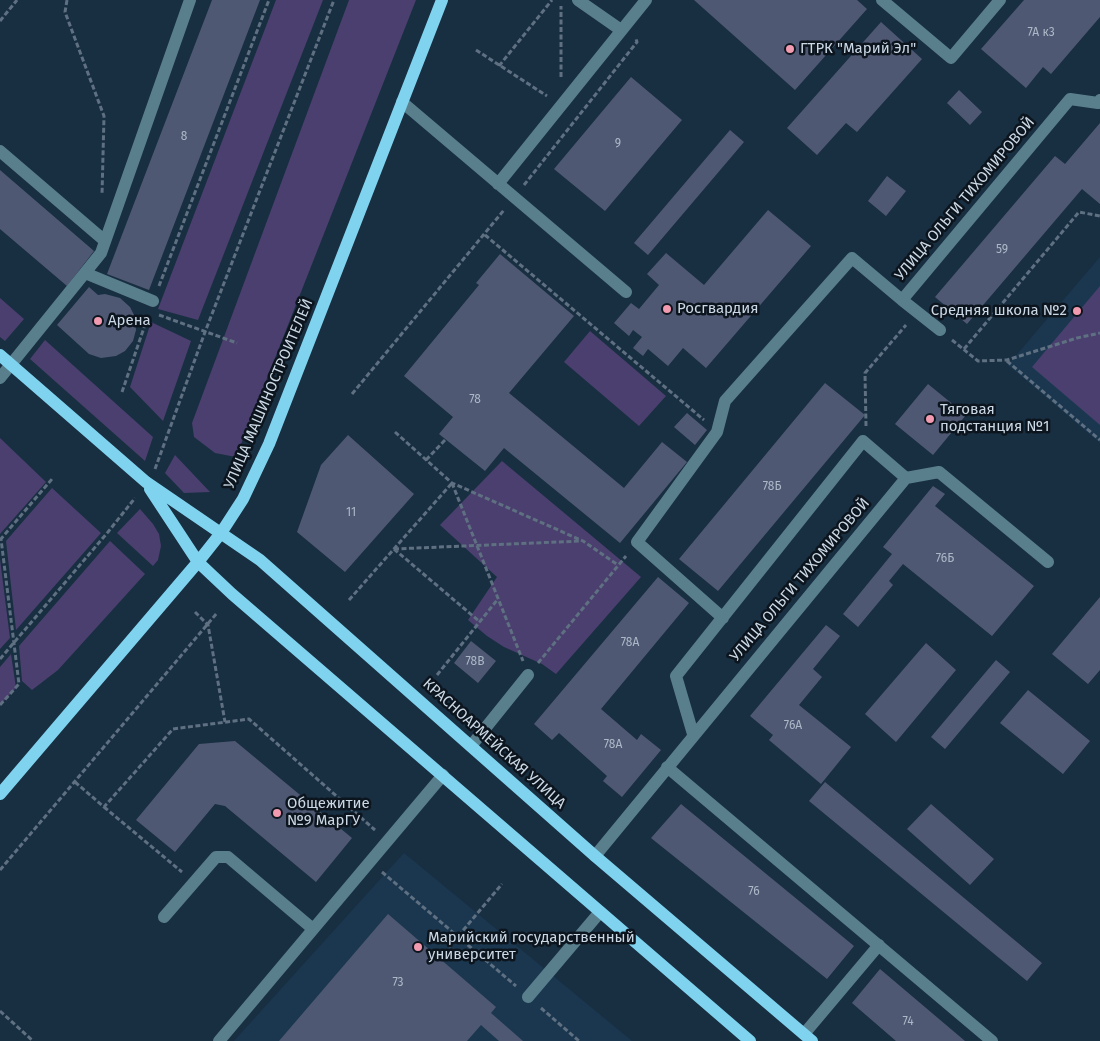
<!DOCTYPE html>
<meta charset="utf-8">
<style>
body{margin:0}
canvas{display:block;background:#182e41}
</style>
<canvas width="1100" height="1041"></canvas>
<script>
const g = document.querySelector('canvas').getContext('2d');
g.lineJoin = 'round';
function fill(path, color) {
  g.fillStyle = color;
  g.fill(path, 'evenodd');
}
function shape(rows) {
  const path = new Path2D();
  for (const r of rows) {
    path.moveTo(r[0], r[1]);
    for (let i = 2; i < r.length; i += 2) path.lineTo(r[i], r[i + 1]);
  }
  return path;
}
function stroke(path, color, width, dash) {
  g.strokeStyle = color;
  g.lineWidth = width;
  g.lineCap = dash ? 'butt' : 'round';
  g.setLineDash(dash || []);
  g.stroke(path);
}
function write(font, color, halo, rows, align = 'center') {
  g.font = font + ' "Fira Sans",sans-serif';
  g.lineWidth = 5;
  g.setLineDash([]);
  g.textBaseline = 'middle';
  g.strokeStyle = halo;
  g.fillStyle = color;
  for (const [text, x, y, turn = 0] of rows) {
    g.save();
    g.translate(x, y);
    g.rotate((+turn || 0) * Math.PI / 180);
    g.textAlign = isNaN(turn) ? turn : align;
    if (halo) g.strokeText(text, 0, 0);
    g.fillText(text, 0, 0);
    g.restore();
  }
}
fill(shape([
 [1100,257,1100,443,1008,365],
 [404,853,632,1041,234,1041]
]), '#1b374f');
fill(shape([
 [276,0,323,0,198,320,158,309],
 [349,0,416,0,236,457,215,453,194,437,192,423],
 [1100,286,1100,425,1032,367],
 [0,298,24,319,5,341,0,337],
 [151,322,191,341,163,421,130,387],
 [590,331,666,396,639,426,564,362],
 [45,340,153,437,145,461,30,359],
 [0,438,46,482,0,534],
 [175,455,210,492,184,493,165,473],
 [502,461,641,577,556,674,542,664,504,647,487,636,468,620,497,577,440,525],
 [52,488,101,533,16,630,6,541],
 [140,509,153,524,159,534,161,546,158,560,153,566,117,533],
 [110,541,145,574,58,670,32,690,22,681,19,646],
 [0,559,10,638,0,649],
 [11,654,16,688,0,705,0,667]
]), '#4a3f6e');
fill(shape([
 [212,0,260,0,149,290,107,274],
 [694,0,857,0,867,9,795,90],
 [1024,0,1100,0,1100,17,1051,74,1043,67,1026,88,981,49],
 [881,22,922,59,857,132,846,123,817,155,787,128],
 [631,77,682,120,605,211,554,169],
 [959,90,982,112,970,125,947,103],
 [1100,123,1100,204,1082,189,967,324,935,297,1055,156,1065,164],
 [730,130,744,142,648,255,634,243],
 [0,170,94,251,67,286,0,229],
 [887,176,906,191,886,216,868,201],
 [768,210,811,246,706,368,683,348,668,366,648,349,643,356,633,348,642,337,633,330,629,336,614,323,631,303,639,309,659,285,647,274,666,253,704,285],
 [500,254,574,316,509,393,624,488,662,442,687,462,620,543,504,448,485,471,439,434,453,417,404,376,479,285,476,283],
 [89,287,98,295,105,294,120,298,130,307,135,317,136,330,133,341,125,351,116,356,101,358,89,354,57,325],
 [825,383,865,415,718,591,679,559],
 [928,384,966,415,933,455,895,424],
 [687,413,707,430,695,445,674,427],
 [348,435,414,494,345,572,297,532,321,465],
 [933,486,945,494,935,506,1034,586,992,636,903,564,889,581,893,585,858,627,843,614,892,554,883,547],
 [658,577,689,603,601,709,637,740,641,734,661,750,622,797,603,781,607,776,559,733,552,740,534,724],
 [1100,597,1100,670,1088,684,1052,654],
 [826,625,840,636,813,669,822,677,799,705,851,747,821,784,769,740,773,735,750,716],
 [471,641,496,661,478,683,454,663],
 [926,643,956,670,896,742,865,714],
 [996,660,1010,672,945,749,931,737],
 [1028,690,1090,741,1063,774,1000,723],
 [235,741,352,838,316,882,225,806,215,804,175,852,136,820,199,744],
 [825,782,1042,963,1027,981,809,801],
 [681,804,854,946,827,979,651,838],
 [931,804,994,859,970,885,907,829],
 [388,914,496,1007,491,1013,523,1041,499,1041,481,1025,467,1041,279,1041],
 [880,969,965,1041,896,1041,852,1003]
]), '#4f5872');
stroke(shape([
 [67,0,65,12,104,116,102,195],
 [0,21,17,0],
 [476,50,547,96],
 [499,66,552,0],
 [561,77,561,6],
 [524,185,637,42,636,39],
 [485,235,704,420],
 [159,286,269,0],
 [159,315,237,343],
 [952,340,978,361,1007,360,1077,338,1100,333],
 [964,349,1079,212,1100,216],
 [1007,361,1100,440],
 [122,392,148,316],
 [352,394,504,210],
 [866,426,865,373,906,325],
 [395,432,452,483,583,541,618,565],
 [426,460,446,439],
 [155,469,205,332,334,0],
 [452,483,523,661],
 [0,540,52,479],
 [394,549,581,541],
 [394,549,480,622],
 [349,600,452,483],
 [195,612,208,625,225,722],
 [0,659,108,532,135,498],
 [538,663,626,556],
 [437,675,498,599],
 [0,705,19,684,1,539],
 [75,782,104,807,173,729,249,719,375,830],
 [104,807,182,872],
 [0,870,217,613],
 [382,872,516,986],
 [439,959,502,884],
 [541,1008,579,1041],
 [0,1011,33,1041]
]), '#5e7081', 3, [5, 2.5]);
stroke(shape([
 [578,0,621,30],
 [882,0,951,58,1000,0],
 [402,102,626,292],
 [0,151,105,241],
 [498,184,646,0],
 [85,273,153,301],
 [902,300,940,330],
 [0,378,101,253,190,0],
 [906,478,939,472,1048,562],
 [723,618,637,542,717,432,725,401,852,258,902,300,1070,99,1098,103,1100,100],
 [471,746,528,675],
 [667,767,992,1041],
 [595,856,906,478,863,441,676,676,693,734],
 [164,917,216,857,228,857,313,929],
 [528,997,600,912],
 [804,1034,879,945],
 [219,1041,443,775]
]), '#597f8d', 12);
stroke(shape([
 [0,355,146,482,260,560,595,856,812,1041],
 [150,489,198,562,232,594,750,1041],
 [0,794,198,562,221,533,243,499,269,444,442,0]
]), '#7fd3ef', 12);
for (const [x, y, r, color] of [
 [790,49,5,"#f29ab0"],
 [667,309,5,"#f29ab0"],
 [1077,311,5,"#f29ab0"],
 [98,321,5,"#f29ab0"],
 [930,419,5,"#f29ab0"],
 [277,813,5,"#f29ab0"],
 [418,947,5,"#f29ab0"]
]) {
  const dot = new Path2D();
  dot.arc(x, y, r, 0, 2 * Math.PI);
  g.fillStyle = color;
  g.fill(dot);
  stroke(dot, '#0c151e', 2);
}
write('12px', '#acb8c8', null, [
 ["7А к3",1041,33],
 ["8",184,137],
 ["9",618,144],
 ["59",1002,250],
 ["78",475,400],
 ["78Б",772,487],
 ["11",351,513],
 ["76Б",945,559],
 ["78А",630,643],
 ["78В",475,662],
 ["76А",793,726],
 ["78А",613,745],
 ["76",754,892],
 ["73",398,983],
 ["74",908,1022]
]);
write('15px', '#cbd8e5', '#0c151e', [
 ["ГТРК \"Марий Эл\"",800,49],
 ["Росгвардия",677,309],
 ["Средняя школа №2",1067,311,"right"],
 ["Арена",108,321],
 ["Тяговая",940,410],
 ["подстанция №1",940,427],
 ["Общежитие",287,804],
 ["№9 МарГУ",287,821],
 ["Марийский государственный",428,938],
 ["университет",428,955]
], 'left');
write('15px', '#cbd8e5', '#0c151e', [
 ["УЛИЦА ОЛЬГИ ТИХОМИРОВОЙ",965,199,-50],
 ["УЛИЦА МАШИНОСТРОИТЕЛЕЙ",269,394,-67],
 ["УЛИЦА ОЛЬГИ ТИХОМИРОВОЙ",800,580,-50],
 ["КРАСНОАРМЕЙСКАЯ УЛИЦА",494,744,42]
]);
</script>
